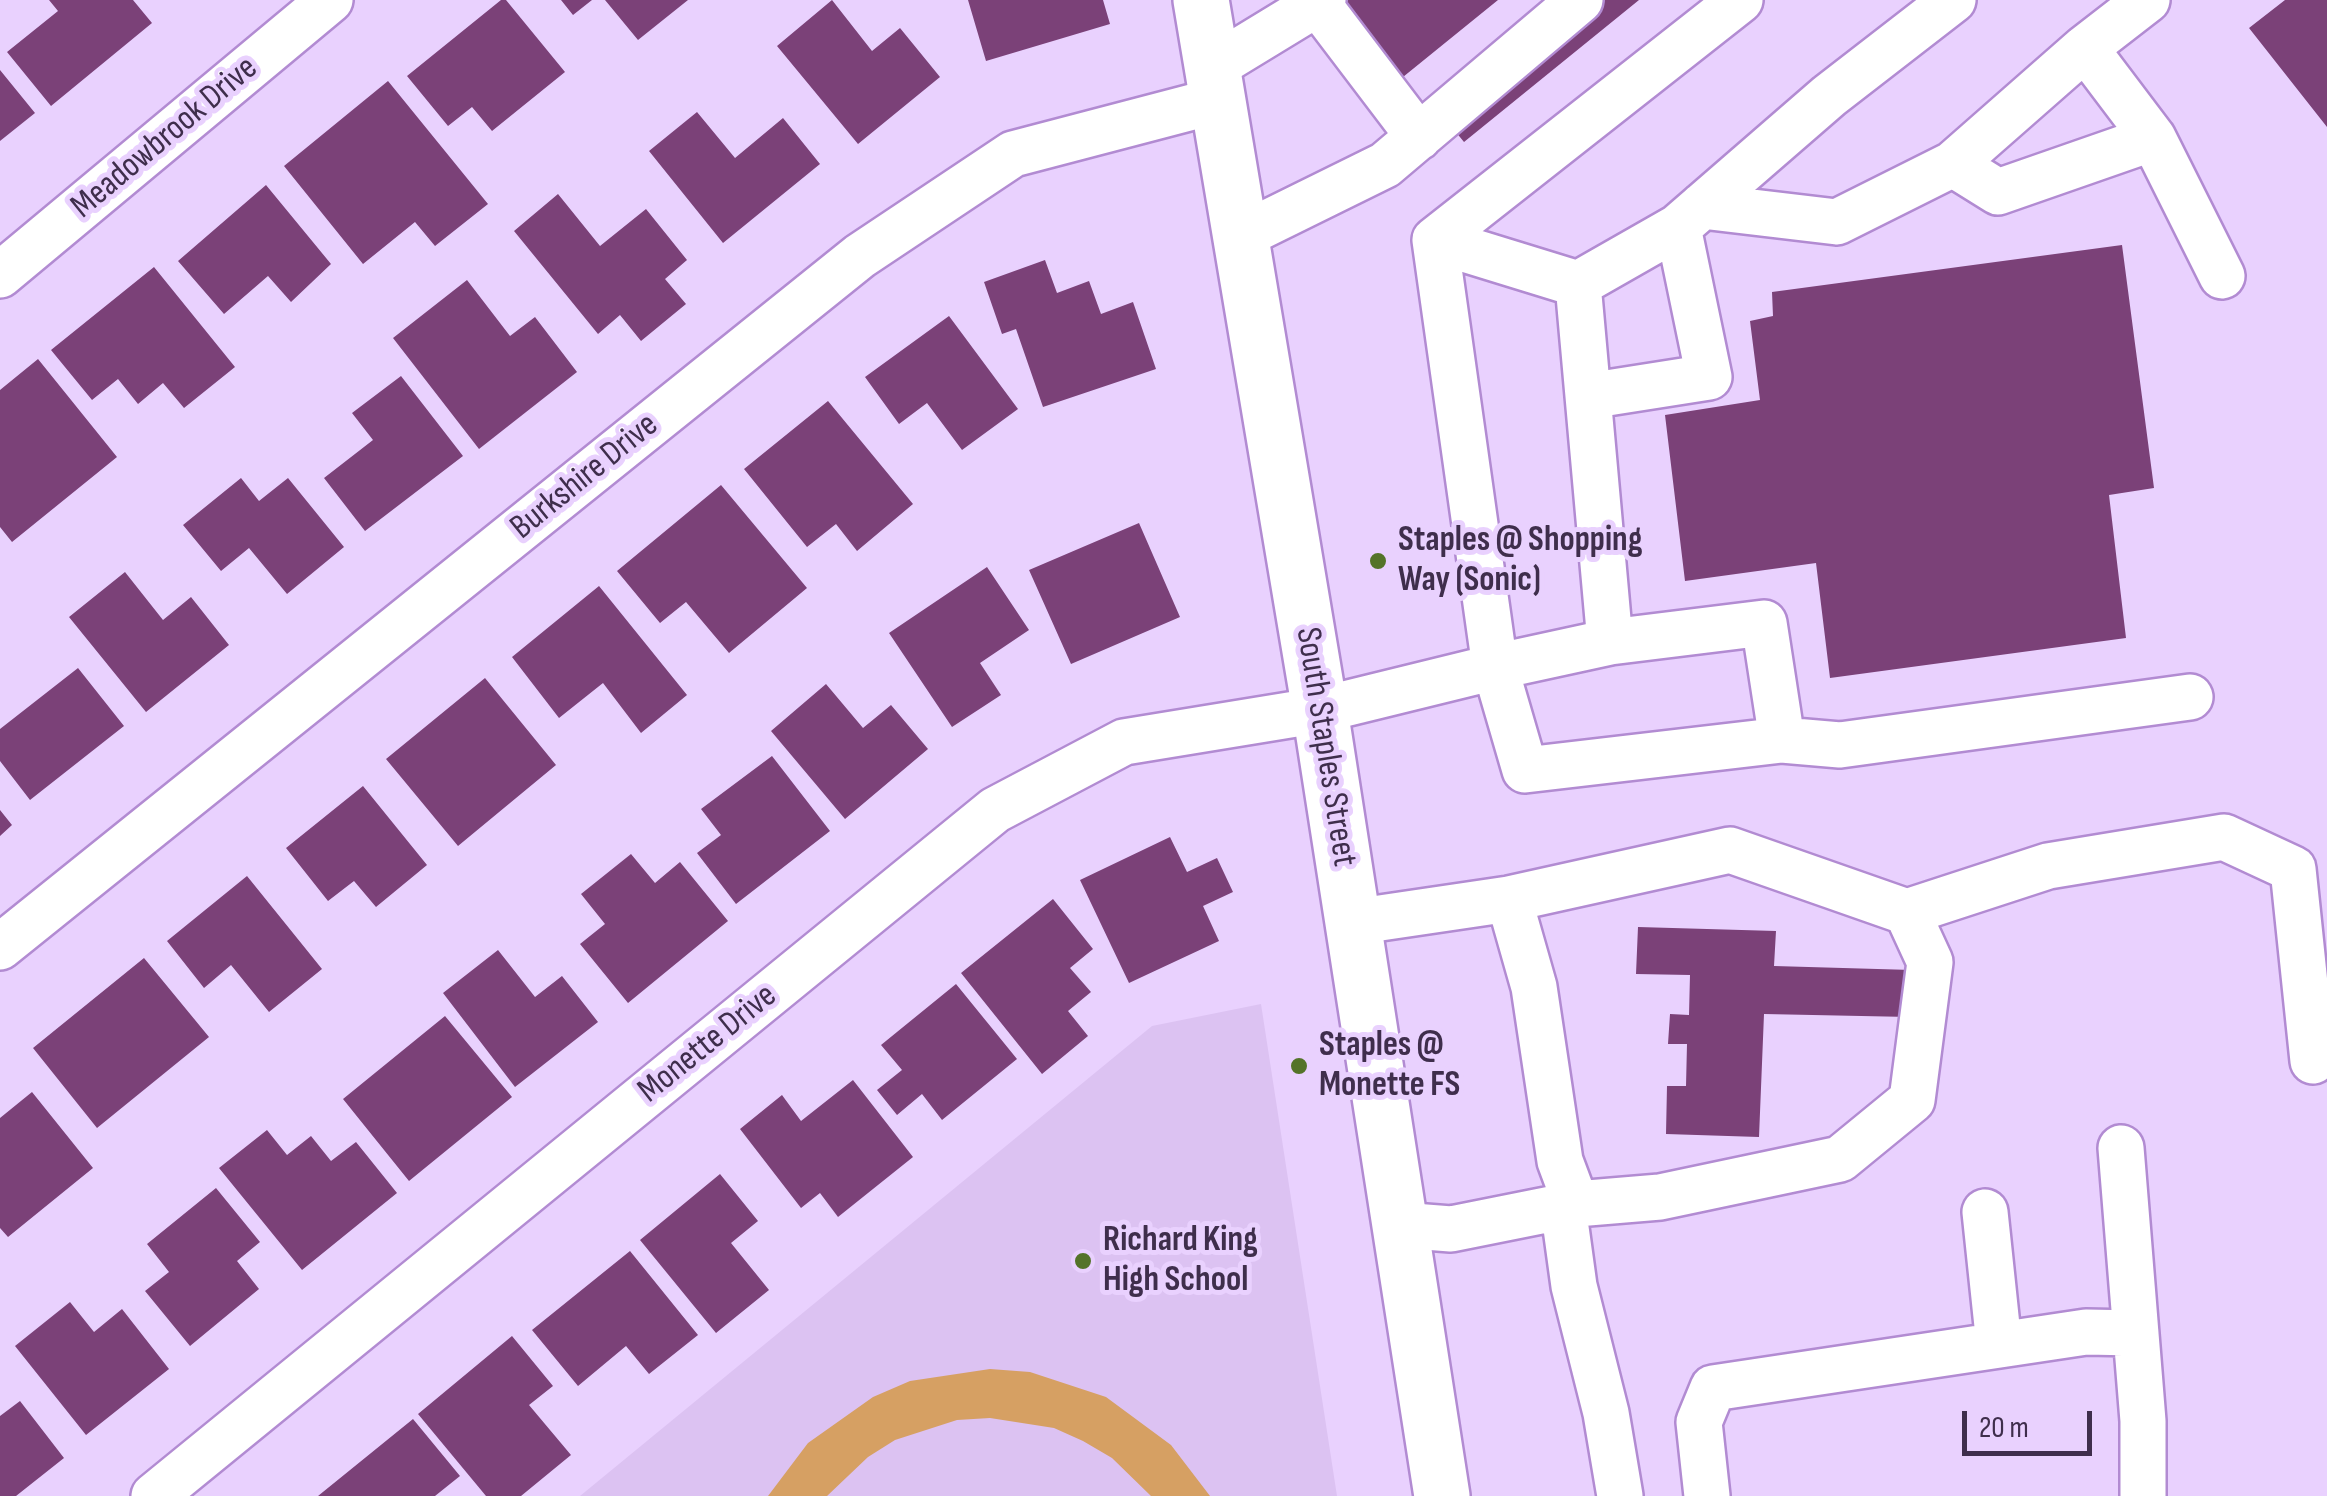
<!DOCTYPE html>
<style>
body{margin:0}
#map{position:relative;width:2327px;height:1496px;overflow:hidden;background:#e9d1fe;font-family:"Sofia Sans Condensed",sans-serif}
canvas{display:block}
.scale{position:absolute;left:1962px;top:1411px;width:130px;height:45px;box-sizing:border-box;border:5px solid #3f2e4c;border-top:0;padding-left:12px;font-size:30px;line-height:35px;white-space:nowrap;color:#3f2e4c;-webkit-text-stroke:8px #e9d1fe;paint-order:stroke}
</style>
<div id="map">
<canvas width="2327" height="1496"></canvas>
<div class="scale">20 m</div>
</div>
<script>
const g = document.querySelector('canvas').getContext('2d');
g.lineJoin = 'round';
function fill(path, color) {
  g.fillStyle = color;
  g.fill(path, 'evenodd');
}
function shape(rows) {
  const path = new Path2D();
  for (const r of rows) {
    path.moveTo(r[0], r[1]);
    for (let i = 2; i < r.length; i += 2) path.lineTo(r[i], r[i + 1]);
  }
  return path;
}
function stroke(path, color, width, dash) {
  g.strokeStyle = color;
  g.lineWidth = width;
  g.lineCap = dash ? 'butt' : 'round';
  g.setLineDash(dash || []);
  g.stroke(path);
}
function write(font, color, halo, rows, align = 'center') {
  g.font = font + ' "Sofia Sans Condensed",sans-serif';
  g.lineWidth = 10;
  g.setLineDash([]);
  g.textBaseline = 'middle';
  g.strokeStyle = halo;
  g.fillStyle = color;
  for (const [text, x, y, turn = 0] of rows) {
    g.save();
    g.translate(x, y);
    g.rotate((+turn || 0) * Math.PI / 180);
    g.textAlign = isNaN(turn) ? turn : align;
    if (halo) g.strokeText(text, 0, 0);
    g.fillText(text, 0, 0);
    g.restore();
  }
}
fill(shape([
 [1261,1004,1337,1496,580,1496,1152,1026]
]), '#dcc2f2');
fill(shape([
 [990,1369,1030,1372,1106,1397,1171,1445,1210,1496,1151,1496,1112,1458,1083,1441,1054,1428,990,1418,957,1420,895,1440,868,1457,827,1496,768,1496,808,1443,873,1397,910,1381]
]), '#d6a063');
fill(shape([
 [49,0,133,0,152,23,51,106,7,52,58,11],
 [501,0,506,0,565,72,492,131,472,107,448,126,407,76],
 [561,0,592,0,573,15],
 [605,0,688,0,638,40],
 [832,0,872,51,900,28,940,77,858,144,777,46],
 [968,0,1103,0,1110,24,986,61],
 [1342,0,1498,0,1403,77],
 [1593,0,1639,0,1464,142,1446,120],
 [2285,0,2327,0,2327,127,2249,28],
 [0,70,35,113,0,141],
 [388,81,488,204,435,246,415,222,363,264,284,166],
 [697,112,735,158,783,118,820,164,723,243,649,151],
 [266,185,331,264,291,302,268,276,224,314,178,261],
 [558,194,600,246,646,209,687,260,665,279,686,304,641,341,620,315,598,334,514,231],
 [2122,245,2154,488,2109,495,2126,638,1830,678,1816,563,1685,581,1665,415,1760,400,1750,321,1773,316,1772,292],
 [1045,260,1057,293,1089,281,1101,314,1133,302,1156,369,1043,407,1016,329,1002,334,984,282],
 [154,267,235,367,184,408,163,383,138,404,118,379,92,400,51,350],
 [467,280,510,336,535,317,577,372,479,449,393,338],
 [949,316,1018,409,962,450,927,403,899,424,865,377],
 [38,359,117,457,12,542,0,527,0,390],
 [401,376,463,456,365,531,324,478,373,440,352,413],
 [828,401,913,504,857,551,836,524,807,547,744,469],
 [241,478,259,501,288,478,344,547,287,594,249,548,221,571,183,525],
 [721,485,807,588,729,653,686,602,660,623,617,571],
 [1139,523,1180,617,1071,664,1029,570],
 [987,567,1029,630,980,663,1001,695,952,727,889,633],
 [125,572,163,620,191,597,229,645,146,712,69,617],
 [599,586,687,695,641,733,603,683,559,718,512,657],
 [78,668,124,726,30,800,0,761,0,729],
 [485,678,556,765,458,846,386,759],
 [826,684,863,728,891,705,928,749,845,819,771,731],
 [772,756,830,831,736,904,697,853,721,835,701,809],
 [363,786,427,865,376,907,354,881,328,901,286,848],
 [0,810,12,825,0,836],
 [1170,837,1187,872,1217,858,1233,892,1203,906,1219,941,1129,983,1080,880],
 [631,854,655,883,680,862,728,921,628,1003,580,944,605,924,581,894],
 [247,876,322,969,269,1012,231,965,204,988,167,941],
 [1053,899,1093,949,1070,968,1091,992,1068,1011,1088,1036,1042,1074,961,973],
 [1638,927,1776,931,1774,966,1912,970,1910,1017,1764,1014,1759,1137,1666,1134,1667,1086,1686,1086,1687,1044,1668,1044,1670,1014,1689,1015,1690,975,1636,974],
 [498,950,535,997,562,976,598,1022,515,1087,443,993],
 [144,958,209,1037,97,1128,33,1048],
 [956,984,1017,1059,942,1120,922,1094,897,1115,877,1090,902,1070,881,1045],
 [445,1016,512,1097,409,1181,343,1099],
 [853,1080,913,1157,838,1217,820,1193,801,1208,740,1129,782,1095,801,1121],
 [32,1092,93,1168,8,1237,0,1228,0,1118],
 [267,1130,287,1155,311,1136,331,1161,356,1142,397,1193,302,1270,219,1168],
 [720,1174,758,1221,731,1243,769,1290,716,1333,640,1240],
 [216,1188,260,1242,237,1261,259,1289,190,1346,145,1291,169,1272,147,1244],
 [630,1251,698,1335,649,1374,626,1346,578,1386,532,1330],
 [70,1302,94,1332,122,1309,169,1369,86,1435,15,1346],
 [512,1336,553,1386,529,1405,571,1455,521,1496,486,1496,418,1414],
 [20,1401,64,1458,16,1496,0,1496,0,1416],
 [413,1419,460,1476,435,1496,318,1496]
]), '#7b4178');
const minor = shape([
 [1318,4,1419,137],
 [1213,67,1323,0],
 [2153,138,2222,276],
 [1953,164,1998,192,2153,138,2085,48],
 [1702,206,1837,222,1953,164,2085,48,2147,0],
 [1241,236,1385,165,1580,0],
 [1435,240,1578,284],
 [0,275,330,0],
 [1588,396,1709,377,1678,227],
 [1610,642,1578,284,1678,227,1829,96,1953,0],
 [1782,740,1840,745,2190,697],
 [1509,899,1534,987,1560,1161,1576,1204],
 [1907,912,2048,866,2224,837,2293,869,2313,1061],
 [1353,922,1509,899,1730,850,1907,912,1930,962,1912,1100,1840,1159,1660,1197,1576,1204,1451,1229,1400,1225],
 [0,947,860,256,1013,154,1219,100],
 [2121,1148,2143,1421,2143,1496],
 [1563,1206,1574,1286,1606,1413,1620,1496],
 [1985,1212,1999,1345],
 [154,1496,995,810,1124,742,1320,710,1495,667,1610,642,1764,623,1782,740,1525,770,1495,667,1435,240,1740,0],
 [1707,1496,1699,1422,1713,1388,2086,1332,2136,1333]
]);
const major = shape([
 [1201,0,1320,710,1442,1496]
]);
stroke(minor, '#b28bd2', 50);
stroke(major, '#b28bd2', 60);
stroke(minor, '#fff', 45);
stroke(major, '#fff', 55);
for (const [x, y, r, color] of [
 [1378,561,10,"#547329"],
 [1299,1066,10,"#547329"],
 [1083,1261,10,"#547329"]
]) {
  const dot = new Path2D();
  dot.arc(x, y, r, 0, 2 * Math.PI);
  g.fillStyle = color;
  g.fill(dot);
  stroke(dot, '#e9d1fe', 4);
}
write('35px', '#3f2e4c', '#e9d1fe', [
 ["Meadowbrook Drive",165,138,-40],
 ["Burkshire Drive",585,477,-39],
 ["South Staples Street",1325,747,81],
 ["Monette Drive",708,1044,-39]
]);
write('bold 35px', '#3f2e4c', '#e9d1fe', [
 ["Staples @ Shopping",1398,541],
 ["Way (Sonic)",1398,581],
 ["Staples @",1319,1046],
 ["Monette FS",1319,1086],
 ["Richard King",1103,1241],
 ["High School",1103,1281]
], 'left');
</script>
